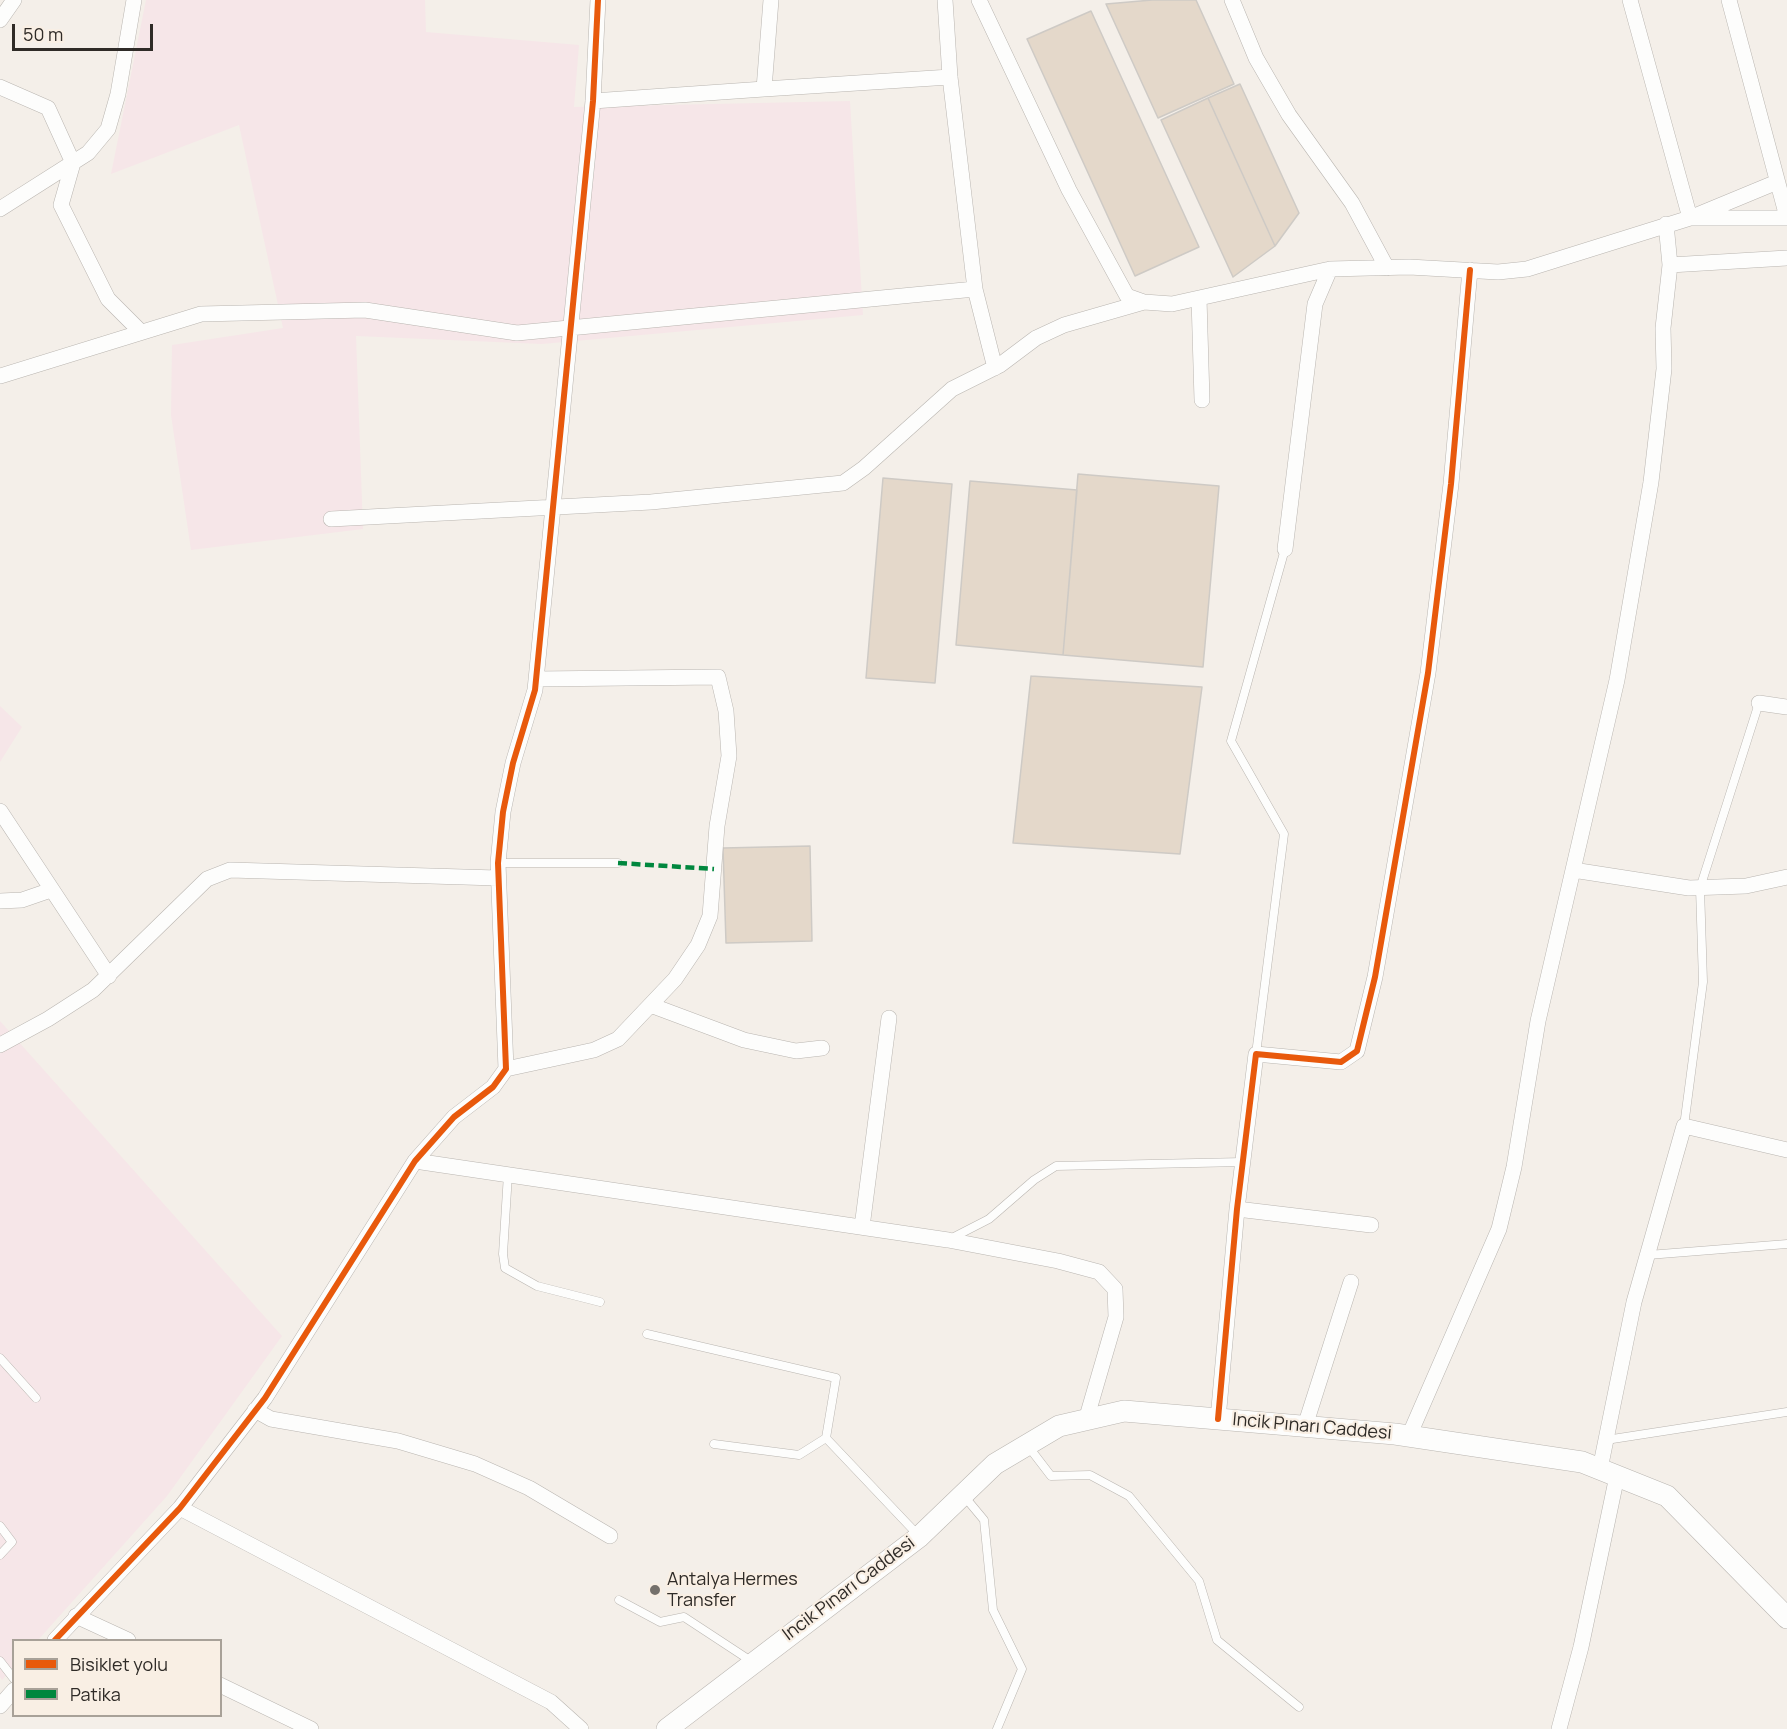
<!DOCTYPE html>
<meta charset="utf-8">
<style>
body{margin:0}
#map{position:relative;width:1787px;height:1729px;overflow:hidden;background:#f4efe9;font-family:Manrope,sans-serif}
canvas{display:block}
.legend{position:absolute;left:12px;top:1639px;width:210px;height:78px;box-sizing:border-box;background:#f9efe4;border:2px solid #a8a198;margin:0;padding:8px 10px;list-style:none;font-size:18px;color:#2f2b27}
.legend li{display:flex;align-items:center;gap:12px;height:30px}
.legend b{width:30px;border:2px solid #a8a198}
.scale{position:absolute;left:12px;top:24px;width:141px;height:27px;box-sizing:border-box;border:3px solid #2f2b27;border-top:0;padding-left:8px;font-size:18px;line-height:21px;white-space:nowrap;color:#2f2b27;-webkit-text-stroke:4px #f9efe4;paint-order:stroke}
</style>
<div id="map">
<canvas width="1787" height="1729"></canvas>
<ul class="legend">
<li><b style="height:8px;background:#e8590c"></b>Bisiklet yolu</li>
<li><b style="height:8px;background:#00873e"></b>Patika</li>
</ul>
<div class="scale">50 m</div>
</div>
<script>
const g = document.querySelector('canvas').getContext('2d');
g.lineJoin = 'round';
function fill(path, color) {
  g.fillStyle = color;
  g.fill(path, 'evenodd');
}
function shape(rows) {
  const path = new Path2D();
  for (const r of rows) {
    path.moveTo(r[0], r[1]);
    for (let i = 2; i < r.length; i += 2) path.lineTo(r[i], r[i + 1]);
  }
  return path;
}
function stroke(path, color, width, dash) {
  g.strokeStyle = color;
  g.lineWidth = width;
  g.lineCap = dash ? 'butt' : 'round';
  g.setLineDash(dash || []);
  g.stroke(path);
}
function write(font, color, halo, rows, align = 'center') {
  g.font = font + ' Manrope,sans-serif';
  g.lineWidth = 4.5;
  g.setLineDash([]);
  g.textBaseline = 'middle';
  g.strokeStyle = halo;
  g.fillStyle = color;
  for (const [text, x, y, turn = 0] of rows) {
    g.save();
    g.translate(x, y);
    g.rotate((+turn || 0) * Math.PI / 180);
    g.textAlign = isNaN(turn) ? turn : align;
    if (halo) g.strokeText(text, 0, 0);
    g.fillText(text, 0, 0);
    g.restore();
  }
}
fill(shape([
 [146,0,425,0,426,32,579,45,574,107,850,101,863,315,542,344,356,336,363,529,191,550,171,415,172,345,283,328,239,125,111,174],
 [0,706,22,727,0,762],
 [0,1021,282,1336,167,1496,38,1640,14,1640,13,1668,2,1680,0,1677]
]), '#f6e6e8');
const building = shape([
 [1152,0,1196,0,1234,84,1158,118,1106,4,1152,0],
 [1091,11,1199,247,1135,276,1027,39,1091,11],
 [1240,84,1299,213,1275,246,1208,98,1240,84],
 [1208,98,1275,246,1233,277,1161,120,1208,98],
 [1078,474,1219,486,1203,667,1063,655,1078,474],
 [883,478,952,484,935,683,866,678,883,478],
 [970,481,1077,490,1063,655,956,645,970,481],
 [1031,676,1202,687,1180,854,1013,843,1031,676],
 [810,846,812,941,726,943,723,848,810,846]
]);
fill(building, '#e4d8ca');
stroke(building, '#cecac5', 1.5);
const service = shape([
 [498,863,618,863],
 [1256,1054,1284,834,1231,741,1285,549],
 [1684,1126,1703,982,1700,888,1759,703],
 [508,1174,503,1254,505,1268,537,1286,600,1302],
 [952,1238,989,1219,1034,1180,1056,1166,1243,1162],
 [1648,1255,1787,1244],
 [647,1334,836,1378,826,1438,918,1535],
 [0,1358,36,1398],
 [1606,1440,1787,1412],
 [714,1444,799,1455,826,1438],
 [1028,1446,1051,1476,1090,1475,1129,1496,1199,1581,1217,1640,1299,1707],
 [964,1496,984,1520,993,1610,1022,1669,997,1729],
 [0,1526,12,1542,0,1555],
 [619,1600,660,1622,684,1617,751,1661],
 [0,1661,14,1679]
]);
const minor = shape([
 [945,0,950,77,975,289,995,368],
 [979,0,1069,190,1127,296,1144,302,1172,304,1330,269,1409,267,1498,272,1527,269,1690,218,1777,182],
 [1232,0,1256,58,1289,115,1352,203,1387,268],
 [1630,0,1690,218,1787,218],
 [1729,0,1787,217],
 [0,20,14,0],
 [0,87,48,108,73,163,61,205,108,299,141,332],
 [764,89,950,77],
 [593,101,764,89,771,0],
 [0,209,88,153,108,129,118,94,134,0],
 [1670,265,1787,258],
 [1199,298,1202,400],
 [0,376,201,314,365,310,517,333,975,289],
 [331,519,651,502,843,483,864,468,952,389,1000,365,1036,338,1064,325,1144,302],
 [1285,549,1315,304,1330,269],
 [1759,703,1787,707],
 [0,811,109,976],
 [1573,870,1689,888,1746,886,1787,877],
 [0,901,22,900,51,890],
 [653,1006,744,1040,796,1051,822,1048],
 [0,1045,48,1019,93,990,207,879,230,870,497,878],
 [506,1069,594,1050,618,1039,675,979,698,945,710,916,717,826,729,756,726,711,718,677,536,679],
 [415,1161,948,1240,1058,1261,1099,1272,1115,1289,1116,1317,1086,1420],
 [1237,1209,1371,1225],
 [862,1227,889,1018],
 [255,1410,271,1419,398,1441,475,1464,529,1488,610,1536],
 [1218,1419,1237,1209,1256,1054,1341,1062,1357,1051,1375,977,1428,673,1451,484,1470,270],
 [1305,1426,1351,1282],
 [1409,1436,1499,1229,1514,1167,1538,1021,1617,680,1651,482,1664,369,1663,328,1670,265,1666,224],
 [1600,1469,1634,1302,1684,1126,1787,1150],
 [180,1508,551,1702,581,1729],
 [76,1616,128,1640],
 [55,1640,180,1508,265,1398,415,1161,454,1117,493,1087,506,1069,498,863,503,812,513,763,535,690,593,101,598,0],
 [220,1685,311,1729],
 [0,1706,14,1690],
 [1559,1729,1581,1647,1617,1476]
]);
const secondary = shape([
 [667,1729,919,1537,995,1464,1059,1426,1124,1411,1395,1434,1582,1462,1667,1496,1787,1618]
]);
stroke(service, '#b9b5b0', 9);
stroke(minor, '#b9b5b0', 16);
stroke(secondary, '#b9b5b0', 22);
stroke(service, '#fdfdfc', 8);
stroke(minor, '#fdfdfc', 15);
stroke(secondary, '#fdfdfc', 21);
stroke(shape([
 [618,863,714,869]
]), '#00873e', 4.5, [9, 4.5]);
stroke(shape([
 [1218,1419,1237,1209,1256,1054,1341,1062,1357,1051,1375,977,1428,673,1451,484,1470,270],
 [55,1640,180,1508,265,1398,415,1161,454,1117,493,1087,506,1069,498,863,503,812,513,763,535,690,593,101,598,0]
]), '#e8590c', 6);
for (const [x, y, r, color] of [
 [655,1590,6,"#74706b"]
]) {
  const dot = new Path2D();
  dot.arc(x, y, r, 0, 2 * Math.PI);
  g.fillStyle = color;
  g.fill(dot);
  stroke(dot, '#f9efe4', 2);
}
write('18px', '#2f2b27', '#f9efe4', [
 ["Incik Pınarı Caddesi",1312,1427,5],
 ["Incik Pınarı Caddesi",849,1589,-37]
]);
write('18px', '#2f2b27', '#f9efe4', [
 ["Antalya Hermes",667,1580],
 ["Transfer",667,1601]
], 'left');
</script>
